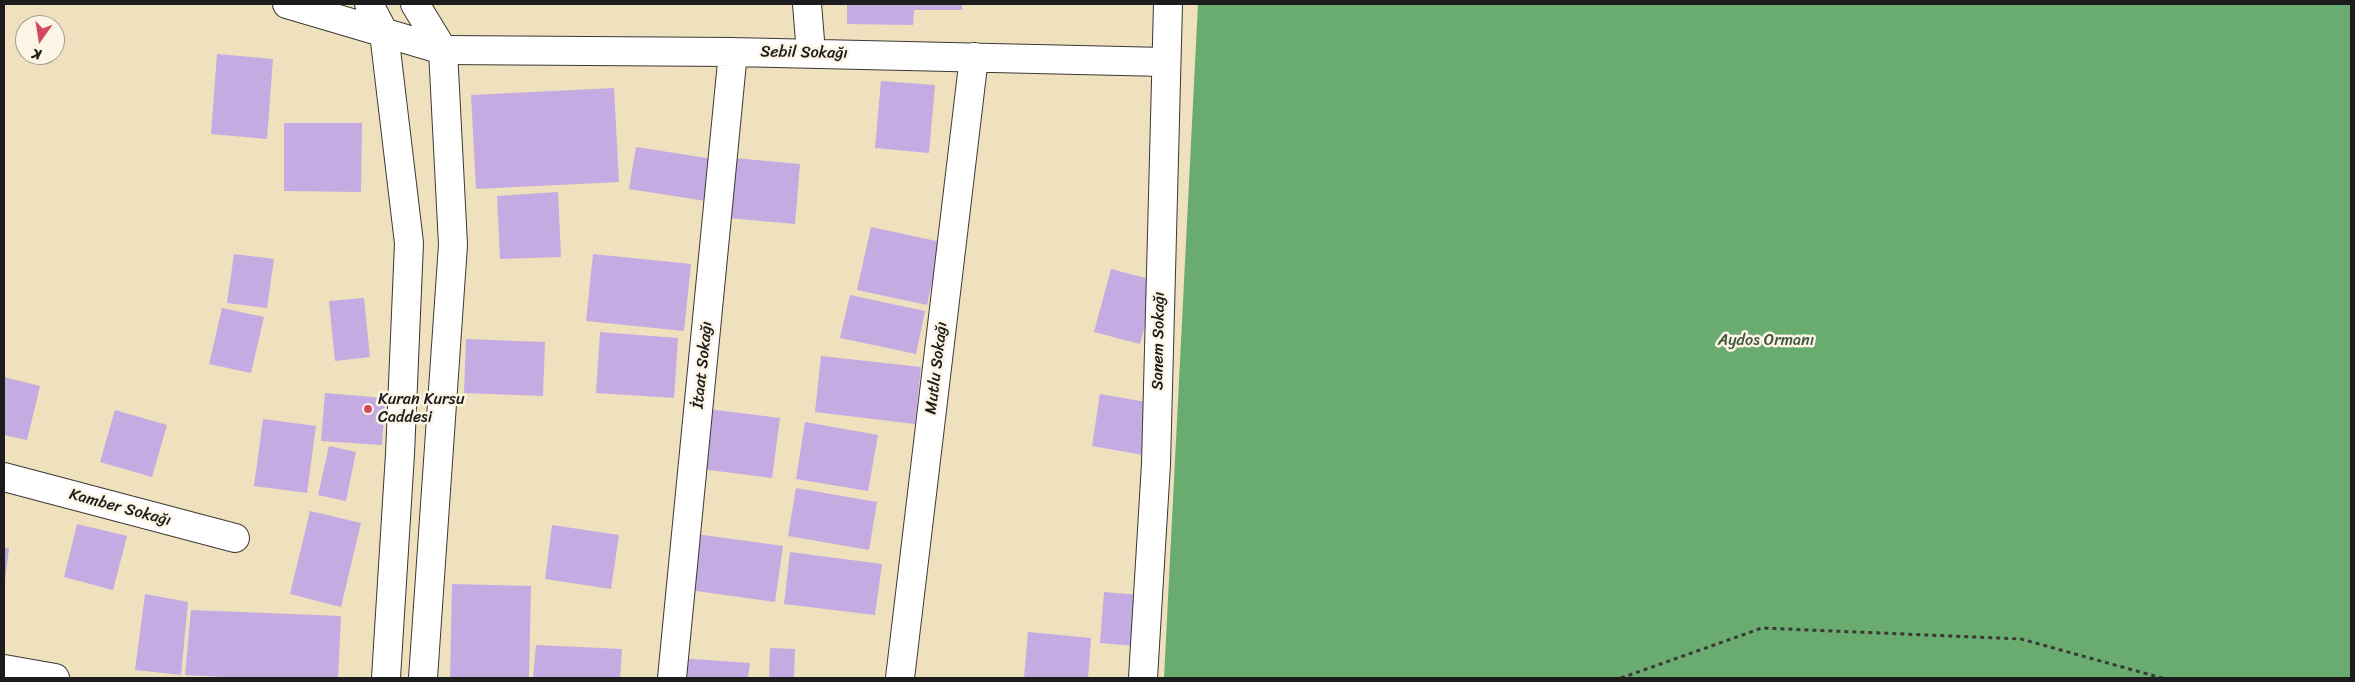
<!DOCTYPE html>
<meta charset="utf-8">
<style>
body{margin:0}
#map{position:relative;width:2355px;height:682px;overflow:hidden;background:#efe0be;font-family:Sriracha,sans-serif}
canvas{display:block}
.frame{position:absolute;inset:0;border:5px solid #1c1c1c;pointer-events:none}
.north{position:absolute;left:15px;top:15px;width:50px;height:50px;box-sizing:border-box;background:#fcf5e5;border:1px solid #a29e95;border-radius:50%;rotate:193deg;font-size:14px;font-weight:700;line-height:20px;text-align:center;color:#1c1c1c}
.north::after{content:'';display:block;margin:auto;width:18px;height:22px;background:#d1495b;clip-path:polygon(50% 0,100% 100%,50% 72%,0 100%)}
</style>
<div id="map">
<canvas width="2355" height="682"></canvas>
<div class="frame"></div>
<div class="north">K</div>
</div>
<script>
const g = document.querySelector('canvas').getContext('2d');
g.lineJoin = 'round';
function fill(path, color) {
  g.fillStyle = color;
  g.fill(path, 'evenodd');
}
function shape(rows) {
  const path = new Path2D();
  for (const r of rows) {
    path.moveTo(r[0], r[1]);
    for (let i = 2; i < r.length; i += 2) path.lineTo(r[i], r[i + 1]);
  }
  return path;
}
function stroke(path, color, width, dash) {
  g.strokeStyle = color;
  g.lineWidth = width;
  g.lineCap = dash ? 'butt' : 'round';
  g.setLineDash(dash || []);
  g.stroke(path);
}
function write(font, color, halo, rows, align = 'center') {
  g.font = font + ' Sriracha,sans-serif';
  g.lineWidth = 5;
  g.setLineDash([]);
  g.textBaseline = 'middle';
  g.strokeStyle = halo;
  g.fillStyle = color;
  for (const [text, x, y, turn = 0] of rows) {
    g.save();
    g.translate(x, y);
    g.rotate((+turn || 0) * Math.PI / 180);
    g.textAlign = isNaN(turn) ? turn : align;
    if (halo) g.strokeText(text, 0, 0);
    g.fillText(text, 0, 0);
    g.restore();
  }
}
fill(shape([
 [1198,4,2351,4,2351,678,1164,678]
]), '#6aac6f');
fill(shape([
 [847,4,962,4,962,10,914,10,913,25,847,24],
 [217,54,273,59,267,139,211,134],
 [881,81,935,85,929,153,875,148],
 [614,88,619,182,476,189,471,95],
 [284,123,362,123,361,192,284,191],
 [636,147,713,159,706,201,629,189],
 [734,158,800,164,795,224,728,218],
 [558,192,561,257,500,259,497,196],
 [871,227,941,242,927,305,857,290],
 [234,254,274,259,267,308,227,303],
 [593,254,691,264,684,331,586,321],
 [1111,269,1157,281,1140,344,1094,332],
 [850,295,925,311,916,354,840,338],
 [364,298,370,357,335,361,329,301],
 [222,308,264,317,251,373,209,364],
 [600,332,678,338,674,398,596,393],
 [466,339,545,342,543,396,464,393],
 [821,356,921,367,915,424,815,412],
 [4,377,40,386,27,440,4,435],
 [325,393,385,398,382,445,321,441],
 [1100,394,1152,403,1143,455,1092,446],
 [709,409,780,418,772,478,701,469],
 [115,410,167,425,152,477,100,462],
 [263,419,316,426,307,493,254,486],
 [805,422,878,435,868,491,796,479],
 [329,446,356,452,346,501,318,495],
 [796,488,877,502,869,550,788,536],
 [310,511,361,523,341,607,290,594],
 [77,524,127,536,113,590,64,577],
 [552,525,619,535,611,589,545,579],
 [689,533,783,546,775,602,682,589],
 [4,548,9,548,5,580,4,580],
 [790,552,882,564,875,615,784,604],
 [452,584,531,586,529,678,450,678],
 [1104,592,1141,595,1136,646,1100,643],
 [145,594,188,602,181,675,135,670],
 [191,610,341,616,338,678,246,678,185,675],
 [1028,632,1091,638,1088,678,1024,678],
 [536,645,622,649,620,678,533,678],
 [770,648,795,649,794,678,769,678],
 [678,658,750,663,748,678,677,678]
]), '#c4ace2');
const minor = shape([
 [807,4,811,53],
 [443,50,733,52,1165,62],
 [4,477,235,538],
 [672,678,733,52],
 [900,678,974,57],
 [1143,678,1156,464,1168,4]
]);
const tertiary = shape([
 [4,669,55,678]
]);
const secondary = shape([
 [287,4,443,50],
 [369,4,384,33,409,243,400,454,386,678],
 [415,4,443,50,453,245,423,678]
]);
stroke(minor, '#3c3934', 30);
stroke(tertiary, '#3c3934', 30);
stroke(secondary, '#3c3934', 30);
stroke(shape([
 [1621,678,1762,628,2021,639,2162,678]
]), '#3c3934', 3, [4, 4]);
stroke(minor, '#fff', 28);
stroke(tertiary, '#fff', 28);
stroke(secondary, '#fff', 28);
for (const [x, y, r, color] of [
 [368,409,5,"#d1495b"]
]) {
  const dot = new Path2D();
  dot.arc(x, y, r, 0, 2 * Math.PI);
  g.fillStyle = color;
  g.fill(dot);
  stroke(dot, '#fcf5e5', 2);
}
write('16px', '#1c1c1c', '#fcf5e5', [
 ["Sebil Sokağı",804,53,1],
 ["Sanem Sokağı",1159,341,-89],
 ["İtaat Sokağı",703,365,-84],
 ["Mutlu Sokağı",937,368,-83],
 ["Kamber Sokağı",120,508,15]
]);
write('16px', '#40583f', '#fcf5e5', [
 ["Aydos Ormanı",1766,341]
]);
write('16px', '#1c1c1c', '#fcf5e5', [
 ["Kuran Kursu",378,400],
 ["Caddesi",378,418]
], 'left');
</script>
